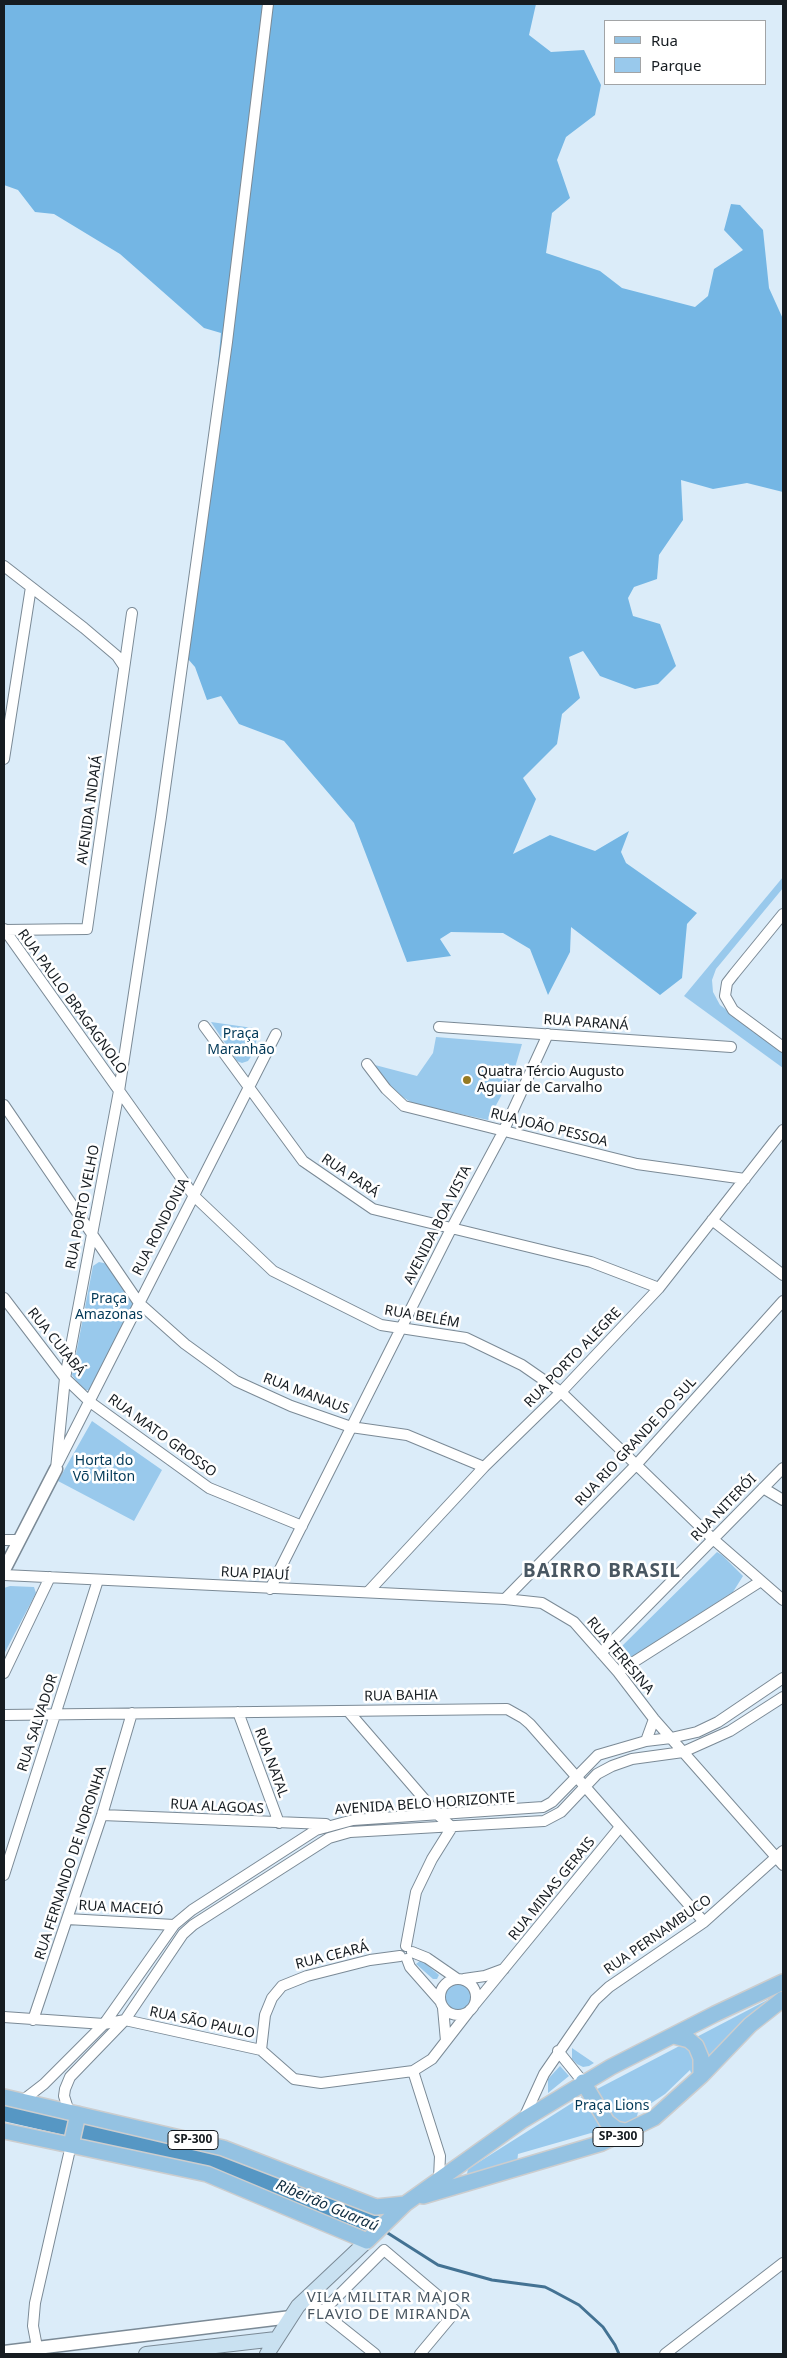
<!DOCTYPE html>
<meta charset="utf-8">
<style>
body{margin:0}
#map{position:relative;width:787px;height:2358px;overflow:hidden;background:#dbecf9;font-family:"Noto Sans",sans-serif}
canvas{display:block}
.frame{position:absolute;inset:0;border:5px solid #161c21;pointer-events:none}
.legend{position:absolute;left:604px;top:20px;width:162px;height:65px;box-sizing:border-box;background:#fff;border:1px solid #a2a4a6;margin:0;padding:6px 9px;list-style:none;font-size:15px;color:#161c21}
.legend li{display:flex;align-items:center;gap:10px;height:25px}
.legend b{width:25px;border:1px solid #a2a4a6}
</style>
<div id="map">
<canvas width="787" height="2358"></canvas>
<div class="frame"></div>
<ul class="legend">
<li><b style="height:6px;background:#94c2e2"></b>Rua</li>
<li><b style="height:14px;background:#99c9ec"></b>Parque</li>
</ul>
</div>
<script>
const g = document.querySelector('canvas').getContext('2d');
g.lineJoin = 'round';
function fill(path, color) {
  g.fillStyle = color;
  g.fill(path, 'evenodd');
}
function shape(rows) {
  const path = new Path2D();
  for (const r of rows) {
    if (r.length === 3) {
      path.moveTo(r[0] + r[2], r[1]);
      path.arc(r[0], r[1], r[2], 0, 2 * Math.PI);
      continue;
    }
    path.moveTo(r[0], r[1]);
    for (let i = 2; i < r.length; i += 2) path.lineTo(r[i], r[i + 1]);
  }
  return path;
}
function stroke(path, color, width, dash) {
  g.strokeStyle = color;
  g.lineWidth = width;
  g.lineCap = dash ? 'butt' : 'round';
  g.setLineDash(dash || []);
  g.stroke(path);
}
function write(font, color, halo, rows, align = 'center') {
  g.font = font + ' "Noto Sans",sans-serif';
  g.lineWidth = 5;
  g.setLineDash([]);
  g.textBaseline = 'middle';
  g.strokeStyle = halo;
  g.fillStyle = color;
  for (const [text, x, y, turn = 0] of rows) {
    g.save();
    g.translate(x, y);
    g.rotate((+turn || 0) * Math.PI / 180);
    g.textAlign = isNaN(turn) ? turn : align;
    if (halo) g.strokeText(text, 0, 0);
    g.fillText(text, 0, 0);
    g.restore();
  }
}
fill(shape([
 [783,877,783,888,716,969,712,980,713,992,720,1005,783,1053,783,1068,684,996],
 [211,1022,260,1029,252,1055,248,1061,242,1063,237,1061],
 [436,1037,522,1044,513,1074,488,1120,414,1104,393,1091,375,1065,417,1076,433,1053],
 [99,1262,108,1264,135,1305,92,1390,83,1390,72,1375,93,1266],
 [92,1421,162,1470,134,1521,58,1481],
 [717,1552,722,1555,743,1576,733,1592,627,1660,621,1662,617,1657,618,1650],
 [10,1586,34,1587,36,1593,4,1654,4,1588],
 [421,1960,439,1975,437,1979,433,1979,416,1964],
 [458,1997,13],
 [775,1996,750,2025,712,2053,692,2076,690,2070,665,2094,638,2112,636,2121,604,2135,591,2133,518,2154,517,2163,470,2175,467,2174,468,2169,580,2098],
 [572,2048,594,2063,589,2066,583,2067,577,2064,572,2059],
 [560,2066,569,2076,548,2093,548,2079]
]), '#99c9ec');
fill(shape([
 [4,4,536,4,529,35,551,52,584,50,601,85,595,115,566,137,557,160,570,198,552,213,546,253,600,271,622,288,695,307,708,296,714,269,743,250,724,230,731,204,740,205,763,230,769,288,783,319,783,492,747,483,713,489,681,480,683,520,659,555,657,579,634,587,628,598,633,616,660,624,676,666,658,684,635,689,600,676,583,651,569,657,580,698,562,714,557,744,523,778,536,799,513,854,550,835,595,851,629,831,621,852,626,863,697,913,687,924,682,978,660,995,571,927,570,952,548,995,530,949,503,933,451,932,440,939,451,956,407,962,354,823,284,741,239,724,221,696,207,700,195,667,188,659,193,625,221,333,204,328,120,254,54,214,35,212,18,190,4,185]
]), '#74b6e4');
stroke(shape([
 [383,2230,438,2265,492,2280,545,2287,553,2291,579,2305,603,2327,615,2345,619,2354]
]), '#437293', 3);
stroke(shape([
 [4,2112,205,2158,374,2224]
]), '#5697c4', 18);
const minor = shape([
 [4,566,84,628,117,656,123,665],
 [4,759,31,587],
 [783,914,734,974,727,983,725,996,733,1010,783,1047],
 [4,929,194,1196,273,1271,381,1325,466,1338,522,1365,561,1392,713,1539,783,1600],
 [5,930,87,929,132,613],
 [204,1026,303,1161,373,1209,591,1262,659,1288],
 [439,1027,731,1047],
 [367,1064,386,1089,404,1106,637,1164,745,1179],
 [4,1105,139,1303,185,1344,236,1381,291,1406,351,1427,407,1435,484,1467],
 [712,1220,783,1275],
 [4,1298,65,1378,90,1402,209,1488,302,1526],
 [58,1463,276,1034],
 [56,1469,65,1378,119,1091,161,817,227,342,268,4],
 [763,1488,783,1500],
 [4,1540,19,1540],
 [4,1575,505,1599,542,1603,574,1622,618,1672,654,1719,783,1865],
 [270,1589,451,1229,503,1132,548,1034],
 [368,1592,484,1467,561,1392,659,1288,783,1130],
 [505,1599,636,1465,783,1301],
 [601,1653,783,1468],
 [618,1672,761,1581],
 [4,1673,50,1577],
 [348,1711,438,1815,452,1827,432,1859,416,1892,406,1946],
 [238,1712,279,1823],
 [4,1715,507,1709,523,1718,530,1724,704,1922],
 [646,1741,654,1719],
 [102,1815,326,1824],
 [4,1875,98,1580],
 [67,1919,174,1925],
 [412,1952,427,1958,456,1978],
 [407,1959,410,1967,440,2001],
 [458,1997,18],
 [464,1979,485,1976,504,1969],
 [475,2004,620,1827],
 [443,2008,446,2041],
 [4,2017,104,2024,125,2020,261,2050,294,2079,321,2083,413,2071,432,2059,470,2010],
 [33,2020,102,1815,132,1713],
 [261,2050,265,2015,272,1998,282,1986,307,1976,370,1960,400,1956],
 [558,2051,583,2082],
 [413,2071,440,2156,439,2178],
 [22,2101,44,2084,104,2024,174,1925,192,1910,316,1830,353,1820,543,1807,552,1802,598,1755,646,1741,671,1738,697,1732,718,1722,783,1678],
 [69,2112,64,2096,65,2089,70,2077,125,2020,183,1934,193,1925,329,1838,350,1832,544,1821,561,1812,597,1774,612,1766,632,1759,683,1752,730,1731,783,1697],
 [523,2120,544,2074,595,2000,609,1987,704,1922,783,1851],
 [306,2299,375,2354],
 [322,2312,384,2250,456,2311,420,2354],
 [37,2347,33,2326,35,2303,71,2145],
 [665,2354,783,2263]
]);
const tertiary = shape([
 [4,1570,56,1469],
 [4,2352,291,2317]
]);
const secondary = shape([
 [146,2354,276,2339],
 [267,2354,298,2306,367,2241]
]);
const primary = shape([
 [674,2036,689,2040,696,2046,701,2058,701,2076],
 [583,2082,607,2122,616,2129,629,2132],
 [4,2097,223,2148,376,2207,405,2204],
 [4,2131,207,2174,367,2241,405,2204,523,2120,611,2067,715,2014,783,1982],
 [71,2145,78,2114],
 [423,2196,602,2143,654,2118,701,2076,750,2025,783,1999]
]);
stroke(minor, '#7b8a96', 12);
stroke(tertiary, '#7b8a96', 15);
stroke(secondary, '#7b8a96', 16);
stroke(primary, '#cccdce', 18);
stroke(minor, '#fff', 10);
stroke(tertiary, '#fff', 12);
stroke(secondary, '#c9e1f1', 14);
stroke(primary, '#94c2e2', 15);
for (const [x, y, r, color] of [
 [467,1080,5,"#967a22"]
]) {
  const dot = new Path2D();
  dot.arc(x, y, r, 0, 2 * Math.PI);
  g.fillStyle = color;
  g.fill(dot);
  stroke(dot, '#fff', 2);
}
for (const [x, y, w] of [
 [618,2137,50],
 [193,2140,50]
]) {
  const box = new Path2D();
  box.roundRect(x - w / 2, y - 9.5, w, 19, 4);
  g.fillStyle = '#fff';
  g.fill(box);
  stroke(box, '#161c21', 1);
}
write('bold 12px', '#161c21', null, [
 ["SP-300",618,2137],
 ["SP-300",193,2140]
]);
write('14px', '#161c21', '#fff', [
 ["AVENIDA INDAIÁ",90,810,-82],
 ["RUA PAULO BRAGAGNOLO",72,1002,54],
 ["RUA PARANÁ",586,1023,4],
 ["RUA JOÃO PESSOA",549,1128,14],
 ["RUA PARÁ",350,1176,34],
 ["RUA PORTO VELHO",83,1207,-79],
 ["AVENIDA BOA VISTA",438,1225,-63],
 ["RUA RONDONIA",161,1227,-63],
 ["RUA BELÉM",422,1317,10],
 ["RUA CUIABÁ",56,1342,51],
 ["RUA PORTO ALEGRE",573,1358,-46],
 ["RUA MANAUS",306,1394,21],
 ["RUA MATO GROSSO",162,1436,36],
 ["RUA RIO GRANDE DO SUL",636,1442,-47],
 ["RUA NITERÓI",724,1508,-46],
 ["RUA PIAUÍ",255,1574,3],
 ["RUA TERESINA",620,1656,50],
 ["RUA BAHIA",401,1696,-1],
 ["RUA SALVADOR",38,1723,-72],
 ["RUA NATAL",271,1763,70],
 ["AVENIDA BELO HORIZONTE",425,1804,-4],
 ["RUA ALAGOAS",217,1807,3],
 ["RUA FERNANDO DE NORONHA",71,1863,-72],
 ["RUA MINAS GERAIS",552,1889,-51],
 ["RUA MACEIÓ",121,1908,3],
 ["RUA PERNAMBUCO",658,1935,-35],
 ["RUA CEARÁ",332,1956,-14],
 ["RUA SÃO PAULO",202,2023,12]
]);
write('14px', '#013857', '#fff', [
 ["Praça",241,1034],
 ["Maranhão",241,1050],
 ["Praça",109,1299],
 ["Amazonas",109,1315],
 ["Horta do",104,1461],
 ["Võ Milton",104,1477],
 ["Praça Lions",612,2106]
]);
write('14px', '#161c21', '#fff', [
 ["Quatra Tércio Augusto",477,1072],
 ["Aguiar de Carvalho",477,1088]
], 'left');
write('italic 15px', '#102d41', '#fff', [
 ["Ribeirão Guaraú",327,2206,23]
]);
g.letterSpacing = '1px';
write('15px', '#495762', '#fff', [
 ["VILA MILITAR MAJOR",389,2298],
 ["FLAVIO DE MIRANDA",389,2315]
]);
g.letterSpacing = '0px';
g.letterSpacing = '1px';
write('bold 19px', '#495762', '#fff', [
 ["BAIRRO BRASIL",602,1572]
]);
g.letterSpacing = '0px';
</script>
